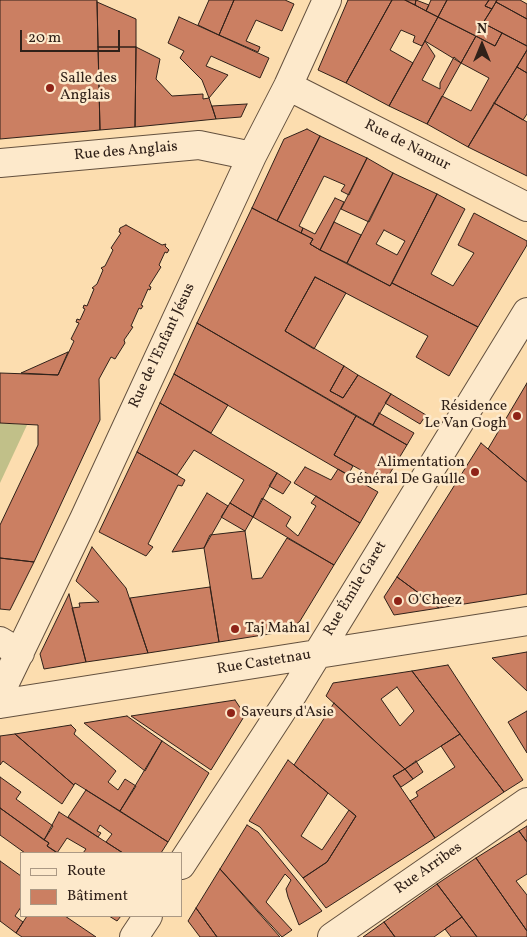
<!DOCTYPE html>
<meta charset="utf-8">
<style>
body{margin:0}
#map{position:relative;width:527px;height:937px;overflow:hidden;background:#fcddaf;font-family:Vollkorn,serif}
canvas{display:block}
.legend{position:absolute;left:20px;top:852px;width:162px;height:65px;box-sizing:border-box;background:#fde9cb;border:1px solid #ab9984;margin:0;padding:6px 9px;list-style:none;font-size:15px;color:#302119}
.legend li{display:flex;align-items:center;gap:10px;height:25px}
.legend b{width:25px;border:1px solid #ab9984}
.north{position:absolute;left:457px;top:20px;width:50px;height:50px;-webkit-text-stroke:4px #fde9cb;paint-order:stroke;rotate:0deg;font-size:14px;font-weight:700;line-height:20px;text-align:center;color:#302119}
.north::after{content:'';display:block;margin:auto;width:18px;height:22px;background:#302119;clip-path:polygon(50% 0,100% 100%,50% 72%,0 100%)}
.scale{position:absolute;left:20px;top:30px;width:100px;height:22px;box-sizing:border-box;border:2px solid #302119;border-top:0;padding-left:6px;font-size:15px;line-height:18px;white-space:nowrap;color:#302119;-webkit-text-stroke:4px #fde9cb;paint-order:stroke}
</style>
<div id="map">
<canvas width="527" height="937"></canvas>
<ul class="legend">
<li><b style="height:6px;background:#fde9cb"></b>Route</li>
<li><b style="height:14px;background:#cb7f62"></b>Bâtiment</li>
</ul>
<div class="north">N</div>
<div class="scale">20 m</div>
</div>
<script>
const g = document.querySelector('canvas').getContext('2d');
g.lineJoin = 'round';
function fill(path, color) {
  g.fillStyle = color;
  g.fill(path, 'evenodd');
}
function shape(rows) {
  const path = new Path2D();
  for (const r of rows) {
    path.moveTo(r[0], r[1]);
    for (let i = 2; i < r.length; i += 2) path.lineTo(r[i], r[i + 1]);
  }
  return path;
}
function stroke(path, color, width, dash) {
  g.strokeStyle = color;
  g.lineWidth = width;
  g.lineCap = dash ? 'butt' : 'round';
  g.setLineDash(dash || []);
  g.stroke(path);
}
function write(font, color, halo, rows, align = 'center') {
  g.font = font + ' Vollkorn,serif';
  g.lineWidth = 5;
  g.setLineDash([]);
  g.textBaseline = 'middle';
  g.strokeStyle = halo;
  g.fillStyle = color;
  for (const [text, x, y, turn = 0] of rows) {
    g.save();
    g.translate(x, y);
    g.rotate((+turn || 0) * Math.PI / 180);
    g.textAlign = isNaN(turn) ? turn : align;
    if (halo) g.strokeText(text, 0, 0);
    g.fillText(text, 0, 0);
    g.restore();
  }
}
fill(shape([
 [0,423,27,425,0,483]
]), '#c1c089');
const building = shape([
 [0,0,97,0,100,130,0,139,0,0],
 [209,0,234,0,219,35,198,25,209,0],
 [234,0,285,0,294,4,282,31,256,20,246,41,260,47,258,52,219,35,234,0],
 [348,0,392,0,346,83,318,70,348,0],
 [392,0,405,0,438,17,422,46,413,42,415,36,401,30,390,50,413,63,389,106,346,83,392,0],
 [405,0,416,0,415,5,405,0],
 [416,0,429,5,426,11,415,5,416,0],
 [431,0,447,0,438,17,426,11,431,0],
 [447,0,489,0,485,6,492,9,483,23,502,33,495,46,438,17,447,0],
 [489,0,497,0,492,9,485,6,489,0],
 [497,0,520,0,527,4,527,19,496,2,497,0],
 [97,2,136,19,136,47,98,47,97,2],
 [496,2,527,19,527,46,483,23,496,2],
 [179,17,269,58,260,78,211,56,206,66,228,75,209,98,202,80,180,58,184,51,168,43,179,17],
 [438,17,476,36,461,63,425,41,438,17],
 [502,33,527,46,527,50,468,147,427,124,442,96,471,111,489,78,461,63,476,36,495,46,502,33],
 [425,41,435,56,422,80,440,89,440,83,454,57,461,63,427,124,389,106,425,41],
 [98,47,136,47,135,127,100,130,98,47],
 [136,47,160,59,156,79,172,96,203,94,203,99,209,98,216,119,135,127,136,47],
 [527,50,527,73,517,67,527,50],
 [517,67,527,73,527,114,523,120,494,103,517,67],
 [494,103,527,122,527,176,468,147,494,103],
 [247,104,241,117,216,119,212,106,247,104],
 [307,129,320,136,277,221,252,208,284,139,307,129],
 [320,136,367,158,349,195,341,191,345,185,324,176,299,226,303,228,301,233,277,221,320,136],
 [367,158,393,173,369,222,341,209,367,158],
 [393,173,437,194,390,286,347,263,393,173],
 [384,230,405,241,397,255,376,244,384,230],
 [437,194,465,209,431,274,453,286,474,253,458,245,474,213,527,241,527,245,478,327,392,283,437,194],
 [335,198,344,202,320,250,310,244,313,239,301,233,303,228,315,234,335,198],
 [252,208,313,239,310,244,320,250,390,286,392,283,478,327,449,376,416,357,428,336,315,277,285,331,344,366,330,391,343,398,358,375,391,394,373,425,197,323,252,208],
 [334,222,361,235,347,263,320,250,334,222],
 [126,225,162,245,166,244,165,246,169,250,167,253,165,252,159,265,161,267,149,286,151,287,150,290,148,289,141,305,143,306,141,309,139,308,131,326,133,327,124,340,125,343,115,359,111,357,99,379,100,420,34,562,0,558,0,525,38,445,38,425,0,423,0,373,58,375,74,341,71,339,79,323,76,322,77,319,80,320,85,309,83,308,84,305,87,306,94,289,92,288,97,284,103,270,101,268,105,266,113,250,111,248,121,233,119,232,120,228,126,225],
 [315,277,346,293,314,349,285,331,315,277],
 [197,323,356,416,334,455,353,466,348,475,174,374,197,323],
 [68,352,58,375,21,373,68,352],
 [344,366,358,375,343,398,330,391,344,366],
 [174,374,228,405,211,433,160,403,174,374],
 [527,383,527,482,488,449,527,383],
 [391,394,426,415,420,424,385,403,391,394],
 [160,403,277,473,253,517,230,503,244,480,194,450,177,475,137,452,160,403],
 [379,413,414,433,407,445,373,425,379,413],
 [356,416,407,445,384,483,334,455,356,416],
 [481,443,527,482,527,594,439,608,397,577,481,443],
 [137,452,185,480,182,486,178,485,148,544,153,547,146,556,99,532,137,452],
 [305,467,331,480,338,469,378,492,360,523,294,483,305,467],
 [277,473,291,482,283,494,269,486,277,473],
 [207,493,228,506,204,548,172,552,207,493],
 [316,496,360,523,334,565,253,517,262,498,291,517,286,526,298,536,316,506,311,503,316,496],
 [230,503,253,517,245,531,221,517,230,503],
 [245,531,252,579,262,578,287,538,334,565,300,621,288,631,219,642,204,548,210,535,245,531],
 [92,547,126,588,148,653,86,662,72,608,80,607,79,603,99,602,76,581,92,547],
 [0,558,34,562,10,610,0,609,0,558],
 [397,577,439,608,394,615,384,597,397,577],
 [210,587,219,642,148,653,130,598,210,587],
 [69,594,86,662,44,669,40,654,69,594],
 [527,652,527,691,492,658,527,652],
 [448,665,523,780,504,792,412,671,448,665],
 [412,671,460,734,405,769,326,696,333,683,412,671],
 [397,687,414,711,400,726,381,699,397,687],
 [235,700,245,715,211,770,131,716,235,700],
 [334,703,405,769,393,776,435,838,326,908,303,878,327,862,356,816,294,765,334,703],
 [527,711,527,753,508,722,527,711],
 [127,716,162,741,145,771,84,723,127,716],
 [71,725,76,730,74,734,116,771,108,782,118,790,125,779,136,786,120,811,75,783,74,785,15,734,71,725],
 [15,734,74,785,62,804,3,761,0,765,0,736,15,734],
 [460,734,504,792,435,838,410,801,418,796,416,792,455,767,441,746,460,734],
 [162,741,209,773,168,842,120,811,162,741],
 [288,760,328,793,301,836,322,850,349,810,356,816,327,862,303,878,260,827,249,821,288,760],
 [416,761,423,772,413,779,405,769,416,761],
 [405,769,413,779,401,787,393,776,405,769],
 [0,777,21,792,16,799,53,826,44,840,0,808,0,777],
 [86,790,168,842,161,853,123,853,106,842,112,834,100,825,97,831,101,833,98,837,68,817,86,790],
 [0,808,49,843,47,846,58,853,25,853,0,835,0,808],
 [59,812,98,837,123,853,83,853,86,849,67,838,57,853,47,846,49,843,44,840,59,812],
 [247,825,258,832,322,911,299,925,288,897,286,889,291,880,285,874,266,902,292,930,282,937,220,869,247,825],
 [527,826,527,842,519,831,527,826],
 [519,831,527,842,527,874,516,881,527,895,527,931,476,858,519,831],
 [476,858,527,931,527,937,477,937,437,884,476,858],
 [0,861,21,876,21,907,15,916,23,922,16,933,0,921,0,861],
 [220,869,280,937,217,937,196,908,220,869],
 [437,884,462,917,434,937,395,937,384,922,437,884],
 [196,908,217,937,200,937,188,921,196,908],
 [27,916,65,916,96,937,22,937,16,933,27,916],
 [109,916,121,916,117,921,109,916],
 [462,917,477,937,451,937,445,929,462,917],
 [384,922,395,937,363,937,384,922]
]);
fill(building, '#cb7f62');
stroke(building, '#302119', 1);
const minor = shape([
 [288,86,527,207],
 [0,163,199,145,252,156],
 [0,641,20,653],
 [0,693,84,519,252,156,288,86,327,0],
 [0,704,527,621],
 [181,865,294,692,527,312],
 [134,937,148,916],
 [332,937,527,802]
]);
stroke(minor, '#63503e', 30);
stroke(minor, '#fde9cb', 28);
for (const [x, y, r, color] of [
 [50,88,5,"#8f2418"],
 [517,416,5,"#8f2418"],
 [475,472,5,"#8f2418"],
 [398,601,5,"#8f2418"],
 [235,629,5,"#8f2418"],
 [231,713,5,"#8f2418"]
]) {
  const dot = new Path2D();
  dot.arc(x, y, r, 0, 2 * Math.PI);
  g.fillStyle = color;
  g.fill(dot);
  stroke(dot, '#fde9cb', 2);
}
write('15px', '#302119', '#fde9cb', [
 ["Salle des",60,79],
 ["Anglais",60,96],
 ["Résidence",507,407,"right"],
 ["Le Van Gogh",507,424,"right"],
 ["Alimentation",465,463,"right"],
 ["Général De Gaulle",465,480,"right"],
 ["O'Cheez",408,601],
 ["Taj Mahal",245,629],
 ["Saveurs d'Asie",241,713]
], 'left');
write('15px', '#302119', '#fde9cb', [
 ["Rue de Namur",407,146,27],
 ["Rue des Anglais",126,152,-5],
 ["Rue de l'Enfant Jésus",163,346,-65],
 ["Rue Émile Garet",356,589,-59],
 ["Rue Castetnau",264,663,-9],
 ["Rue Arribes",429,869,-35]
]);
</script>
